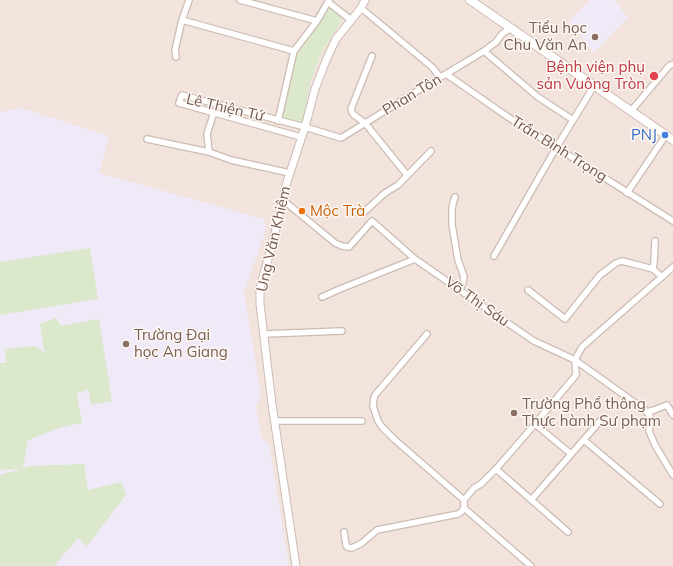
<!DOCTYPE html>
<meta charset="utf-8">
<style>
body{margin:0}
canvas{display:block;background:#fbf3ec}
</style>
<canvas width="673" height="566"></canvas>
<script>
const g = document.querySelector('canvas').getContext('2d');
g.lineJoin = 'round';
function fill(path, color) {
  g.fillStyle = color;
  g.fill(path, 'evenodd');
}
function shape(rows) {
  const path = new Path2D();
  for (const r of rows) {
    path.moveTo(r[0], r[1]);
    for (let i = 2; i < r.length; i += 2) path.lineTo(r[i], r[i + 1]);
  }
  return path;
}
function stroke(path, color, width, dash) {
  g.strokeStyle = color;
  g.lineWidth = width;
  g.lineCap = dash ? 'butt' : 'round';
  g.setLineDash(dash || []);
  g.stroke(path);
}
function write(font, color, halo, rows, align = 'center') {
  g.font = font + ' Mulish,sans-serif';
  g.lineWidth = 3;
  g.setLineDash([]);
  g.textBaseline = 'middle';
  g.strokeStyle = halo;
  g.fillStyle = color;
  for (const [text, x, y, turn = 0] of rows) {
    g.save();
    g.translate(x, y);
    g.rotate((+turn || 0) * Math.PI / 180);
    g.textAlign = isNaN(turn) ? turn : align;
    if (halo) g.strokeText(text, 0, 0);
    g.fillText(text, 0, 0);
    g.restore();
  }
}
fill(shape([
 [0,0,673,0,673,566,0,566]
]), '#f2e4dc');
fill(shape([
 [590,0,615,0,628,18,594,53,569,21],
 [21,108,109,136,99,173,264,219,266,229,244,293,261,395,256,407,261,437,269,445,289,566,0,566,0,112]
]), '#f0e9f8');
fill(shape([
 [328,2,344,15,340,23,320,55,309,87,302,127,278,121,294,51],
 [90,248,98,299,0,315,0,262],
 [56,318,61,326,99,319,112,401,91,405,88,389,77,394,82,423,59,428,28,440,23,468,30,466,84,464,88,490,122,482,126,495,87,546,78,538,54,566,0,566,0,475,21,469,1,470,0,464,0,363,7,363,4,349,35,346,44,352,40,324]
]), '#dbe8cc');
const minor = shape([
 [240,0,317,21],
 [328,2,351,20],
 [361,8,432,67,440,77],
 [182,20,189,0],
 [484,51,538,97,573,120],
 [372,56,351,109,352,112,354,115,365,123,407,175],
 [176,57,175,50,182,20,294,51],
 [446,74,508,117,673,221],
 [631,111,669,66,673,64],
 [278,121,294,51,317,21,329,0],
 [301,137,179,103,182,95,305,127,341,138,422,88,446,74,484,51,496,42,502,34,511,28],
 [147,139,209,152,231,160,290,173],
 [209,152,207,134,214,112],
 [627,193,666,135],
 [455,197,453,203,452,210,452,225,458,260,464,277,463,282,460,290],
 [283,200,335,243,342,246,349,247,372,221,415,259,490,311,534,341,575,360,645,410,650,416,650,423,649,431,655,445,673,475],
 [363,213,385,193,398,185,431,151],
 [494,256,556,148,594,86],
 [653,269,654,262,655,241],
 [528,290,565,319,600,275,616,263,622,261,626,262,653,269,662,277],
 [322,297,340,289,415,259],
 [264,334,342,331],
 [427,334,375,395,374,398,373,406,378,421,382,427,395,440,464,500],
 [575,360,582,347,673,267],
 [647,412,654,410,667,405,673,415],
 [275,421,362,421],
 [535,424,571,454],
 [584,440,660,504],
 [496,469,568,532],
 [532,499,601,420],
 [344,532,346,545,347,547,352,548,362,543,377,530,458,514,461,512,464,508],
 [531,566,464,508,464,500,474,488,481,484,496,469,529,431,576,375,575,360]
]);
const tertiary = shape([
 [296,566,272,404,260,304,260,288,273,241,287,182,305,127,315,89,327,58,336,39,361,8,365,0]
]);
const secondary = shape([
 [470,0,673,140]
]);
stroke(minor, '#ccbbb3', 8);
stroke(tertiary, '#ccbbb3', 9);
stroke(secondary, '#d1bcb3', 10);
stroke(minor, '#fff', 5.5);
stroke(tertiary, '#fff', 7);
stroke(secondary, '#fff', 8);
for (const [x, y, r, color] of [
 [595,37,4,"#8d6e63"],
 [654,76,5,"#e0444e"],
 [665,135,4,"#3f7fe0"],
 [302,211,4,"#e8710a"],
 [126,344,4,"#8d6e63"],
 [514,413,4,"#8d6e63"]
]) {
  const dot = new Path2D();
  dot.arc(x, y, r, 0, 2 * Math.PI);
  g.fillStyle = color;
  g.fill(dot);
  stroke(dot, '#fdf8f3', 1.5);
}
write('15px', '#785e54', '#fdf8f3', [
 ["Tiểu học",587,28,"right"],
 ["Chu Văn An",587,45,"right"],
 ["Trường Đại",134,335],
 ["học An Giang",134,352],
 ["Trường Phổ thông",522,404],
 ["Thực hành Sư phạm",522,421]
], 'left');
write('15px', '#be3a42', '#fdf8f3', [
 ["Bệnh viện phụ",645,67],
 ["sản Vuông Tròn",645,84]
], 'right');
write('15px', '#745951', '#fdf8f3', [
 ["Phan Tôn",412,95,-31],
 ["Lê Thiện Tứ",225,108,13],
 ["Trần Bình Trọng",559,149,32],
 ["Ung Văn Khiêm",274,239,-77],
 ["Võ Thị Sáu",477,302,35]
]);
write('15px', '#366cbe', '#fdf8f3', [
 ["PNJ",657,135]
], 'right');
write('15px', '#c56008', '#fdf8f3', [
 ["Mộc Trà",310,211]
], 'left');
</script>
